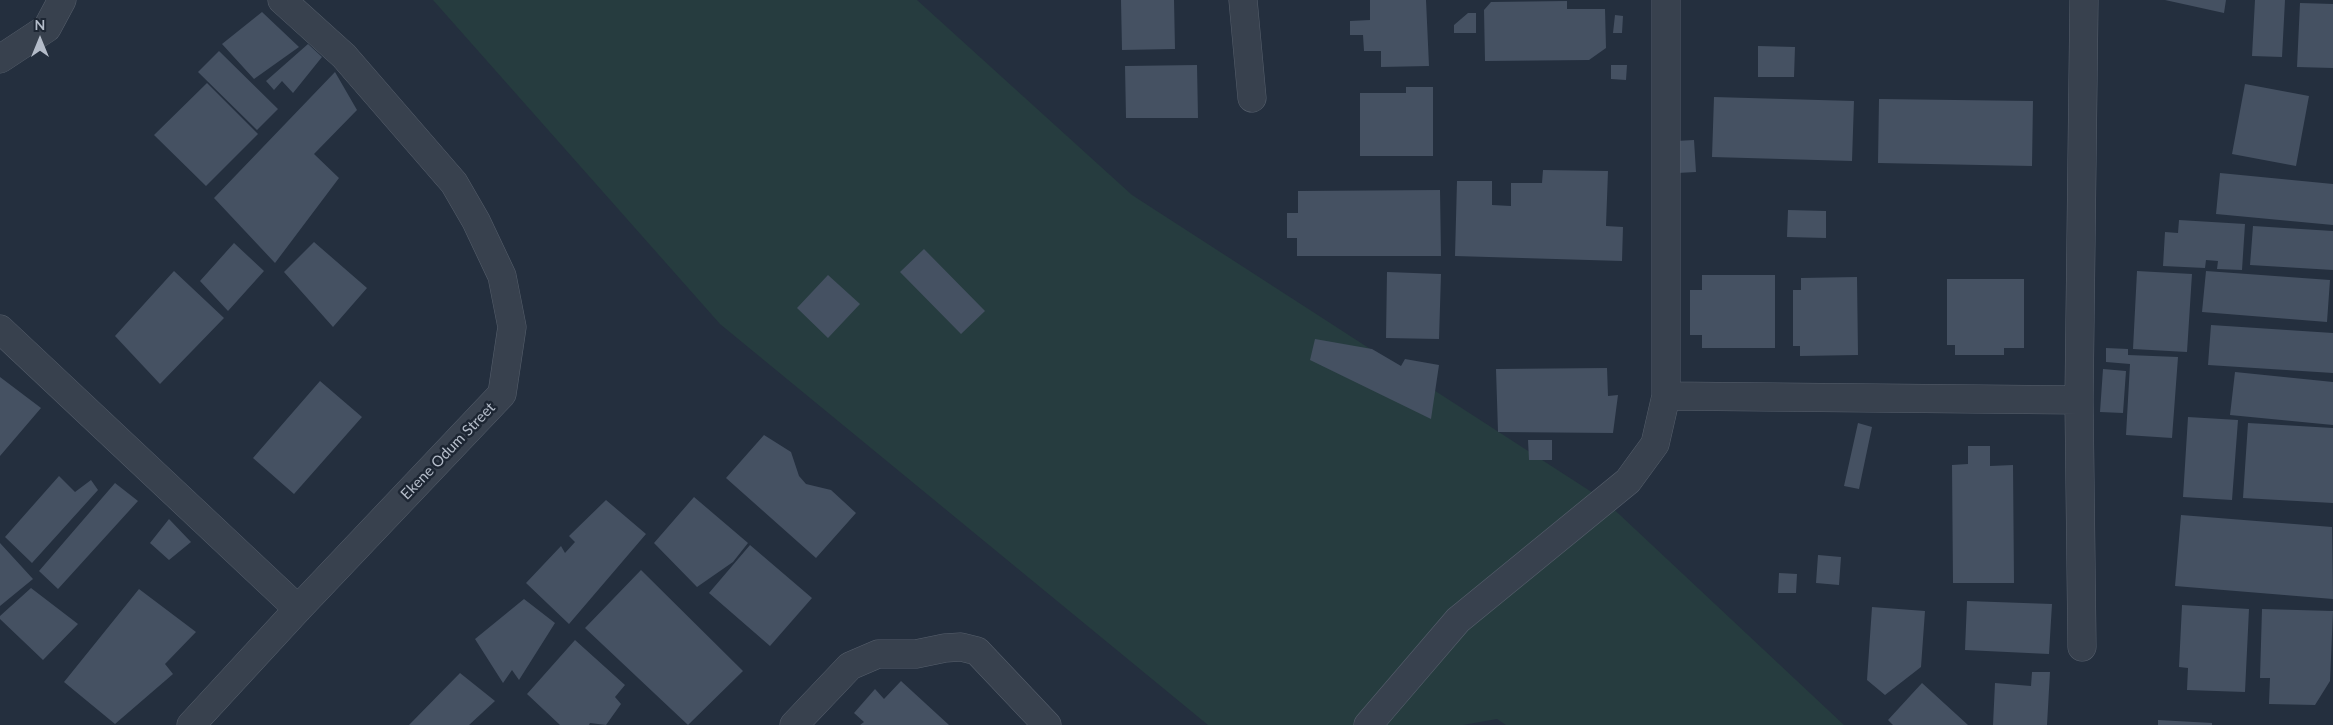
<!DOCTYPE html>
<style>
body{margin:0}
#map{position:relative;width:2333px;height:725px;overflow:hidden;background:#242f3e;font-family:Lato,sans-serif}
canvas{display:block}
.north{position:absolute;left:15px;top:15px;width:50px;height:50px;-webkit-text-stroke:4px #1d2633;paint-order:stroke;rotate:0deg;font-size:14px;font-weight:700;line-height:20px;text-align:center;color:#b4bcc9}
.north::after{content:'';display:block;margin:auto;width:18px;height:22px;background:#b4bcc9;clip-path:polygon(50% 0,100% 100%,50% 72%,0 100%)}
</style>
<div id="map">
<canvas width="2333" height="725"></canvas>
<div class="north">N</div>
</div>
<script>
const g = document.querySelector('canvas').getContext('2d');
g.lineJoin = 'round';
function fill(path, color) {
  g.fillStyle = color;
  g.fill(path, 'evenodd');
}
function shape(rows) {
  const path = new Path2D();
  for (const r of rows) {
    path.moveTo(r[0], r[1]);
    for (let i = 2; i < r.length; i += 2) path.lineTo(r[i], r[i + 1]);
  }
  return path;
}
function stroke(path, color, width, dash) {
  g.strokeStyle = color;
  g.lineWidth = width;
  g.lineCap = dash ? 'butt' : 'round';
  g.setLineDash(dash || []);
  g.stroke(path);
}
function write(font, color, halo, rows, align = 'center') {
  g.font = font + ' Lato,sans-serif';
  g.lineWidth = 5;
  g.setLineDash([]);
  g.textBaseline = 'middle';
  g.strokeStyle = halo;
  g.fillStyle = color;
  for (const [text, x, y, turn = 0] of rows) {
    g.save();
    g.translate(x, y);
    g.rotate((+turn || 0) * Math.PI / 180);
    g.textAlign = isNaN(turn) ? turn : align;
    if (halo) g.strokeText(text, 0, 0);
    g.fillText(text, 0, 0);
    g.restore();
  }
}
fill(shape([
 [433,0,917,0,1132,195,1604,500,1844,725,1506,725,1497,719,1463,725,1208,725,720,324]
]), '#263c3f');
fill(shape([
 [1121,0,1174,0,1175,49,1122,50],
 [1370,0,1426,0,1429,66,1381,67,1381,51,1364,51,1363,35,1350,35,1350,21,1370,20],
 [2165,0,2226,0,2224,13],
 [2255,0,2285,0,2282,57,2252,56],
 [1567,1,1567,9,1605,9,1606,48,1589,60,1485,61,1484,10,1491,2],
 [2300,3,2333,4,2333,68,2297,67],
 [262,12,299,47,254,79,222,44],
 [1468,13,1476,13,1476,33,1454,33,1454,25],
 [1615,15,1623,16,1622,33,1613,33],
 [308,44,322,57,293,93,282,81,274,90,266,81],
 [1758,46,1795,47,1794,77,1758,77],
 [219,51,278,109,257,130,198,72],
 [1197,65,1198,118,1126,118,1125,66],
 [1611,65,1627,65,1626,80,1611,79],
 [335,72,357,110,314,154,339,178,275,263,214,198],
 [207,83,258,134,206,186,154,135],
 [2245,84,2309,96,2296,166,2232,154],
 [1406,87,1433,87,1433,156,1360,156,1360,93,1406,93],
 [1714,97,1854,101,1852,161,1712,157],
 [1879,99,2033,101,2032,166,1878,163],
 [1694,140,1696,172,1677,173,1676,141],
 [1543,170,1608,171,1606,226,1623,227,1622,261,1455,256,1457,181,1492,181,1492,205,1511,206,1511,183,1542,183],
 [2220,173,2333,184,2333,225,2216,214],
 [1440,190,1441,256,1297,256,1297,238,1287,238,1287,213,1298,213,1298,191],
 [1788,210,1826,211,1826,238,1787,237],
 [2179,220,2245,224,2242,270,2217,269,2218,261,2206,260,2205,268,2163,266,2165,232,2178,233],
 [2253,226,2333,231,2333,270,2250,265],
 [314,242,367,288,333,327,284,272],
 [234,243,264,271,228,311,200,281],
 [924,249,985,311,961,334,900,272],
 [174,271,224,318,160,384,115,336],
 [2137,271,2192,274,2187,352,2133,349],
 [2206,271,2330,280,2327,322,2202,312],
 [1387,272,1441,274,1439,339,1386,338],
 [828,275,860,304,828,338,797,308],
 [1702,275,1775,275,1775,348,1702,348,1702,335,1690,335,1690,290,1702,290],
 [1857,277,1858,355,1800,356,1800,346,1793,346,1793,290,1801,290,1801,278],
 [1947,279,2024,279,2024,348,2004,348,2004,355,1955,355,1955,345,1947,345],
 [2211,325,2333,333,2333,373,2208,365],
 [1315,339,1372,349,1401,366,1405,359,1439,365,1431,419,1310,360],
 [2106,348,2128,349,2128,355,2178,357,2172,438,2126,435,2130,364,2106,362],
 [1607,368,1608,396,1618,395,1613,433,1498,432,1496,369],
 [2103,369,2126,371,2123,413,2100,412],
 [2235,372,2333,382,2333,425,2230,415],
 [0,377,41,408,0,456],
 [320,381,362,417,294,494,253,458],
 [2188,417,2238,420,2232,500,2183,497],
 [1858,423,1872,427,1859,489,1844,486],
 [2248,423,2333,428,2333,503,2243,498],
 [764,435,791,452,799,476,806,484,831,490,856,513,816,558,726,478],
 [1528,440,1552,440,1552,460,1529,460],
 [1968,446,1990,446,1990,466,2013,465,2014,583,1953,583,1952,465,1968,464],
 [59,476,75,492,91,480,98,490,32,563,5,537],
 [115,483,138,501,58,589,39,571],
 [694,497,748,543,733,562,697,587,654,543],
 [606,500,646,534,569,624,526,583,561,546,565,553,575,542,569,536],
 [2181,515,2332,527,2333,599,2175,586],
 [169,519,191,542,169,560,150,543],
 [0,543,33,579,0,606],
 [750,545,812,598,770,646,709,593],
 [1818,555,1841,557,1839,585,1816,583],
 [641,570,743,671,688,725,585,628],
 [1779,573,1797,574,1796,593,1778,593],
 [31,588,78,624,43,660,0,619,0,616],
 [139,589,196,632,165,664,173,674,115,724,64,682],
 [524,599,555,623,519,680,512,670,503,683,475,639],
 [1967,601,2052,604,2049,654,1965,650],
 [2182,605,2249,609,2245,692,2187,690,2188,668,2179,667],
 [1872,607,1925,611,1921,667,1885,695,1867,680],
 [2262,609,2333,611,2330,681,2315,705,2269,704,2270,678,2260,678],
 [575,640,625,685,615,697,621,704,606,725,590,723,589,725,560,725,527,694],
 [2032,672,2050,672,2047,725,1993,725,1995,683,2031,686],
 [460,673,495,701,469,725,409,725],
 [901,681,949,725,860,725,864,722,854,713,875,689,884,699],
 [1922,683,1968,725,1893,725,1888,720],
 [2158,720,2212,723,2212,725,2158,725]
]), '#455162');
const street = shape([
 [1243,0,1252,98],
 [0,59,47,28,62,0],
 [0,329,298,609],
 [1666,396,2079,400],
 [2082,647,2079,400,2084,0],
 [191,725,298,609,502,394,512,327,502,276,476,221,454,183,344,56,282,0],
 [794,725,850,666,878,654,916,654,945,648,961,647,977,651,1047,725],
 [1368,725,1458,620,1628,481,1655,444,1666,396,1666,0]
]);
stroke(street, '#565f6c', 29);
stroke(street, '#38414e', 28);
write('15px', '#b4bcc9', '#1d2633', [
 ["Ekene Odum Street",448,451,-46]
]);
</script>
